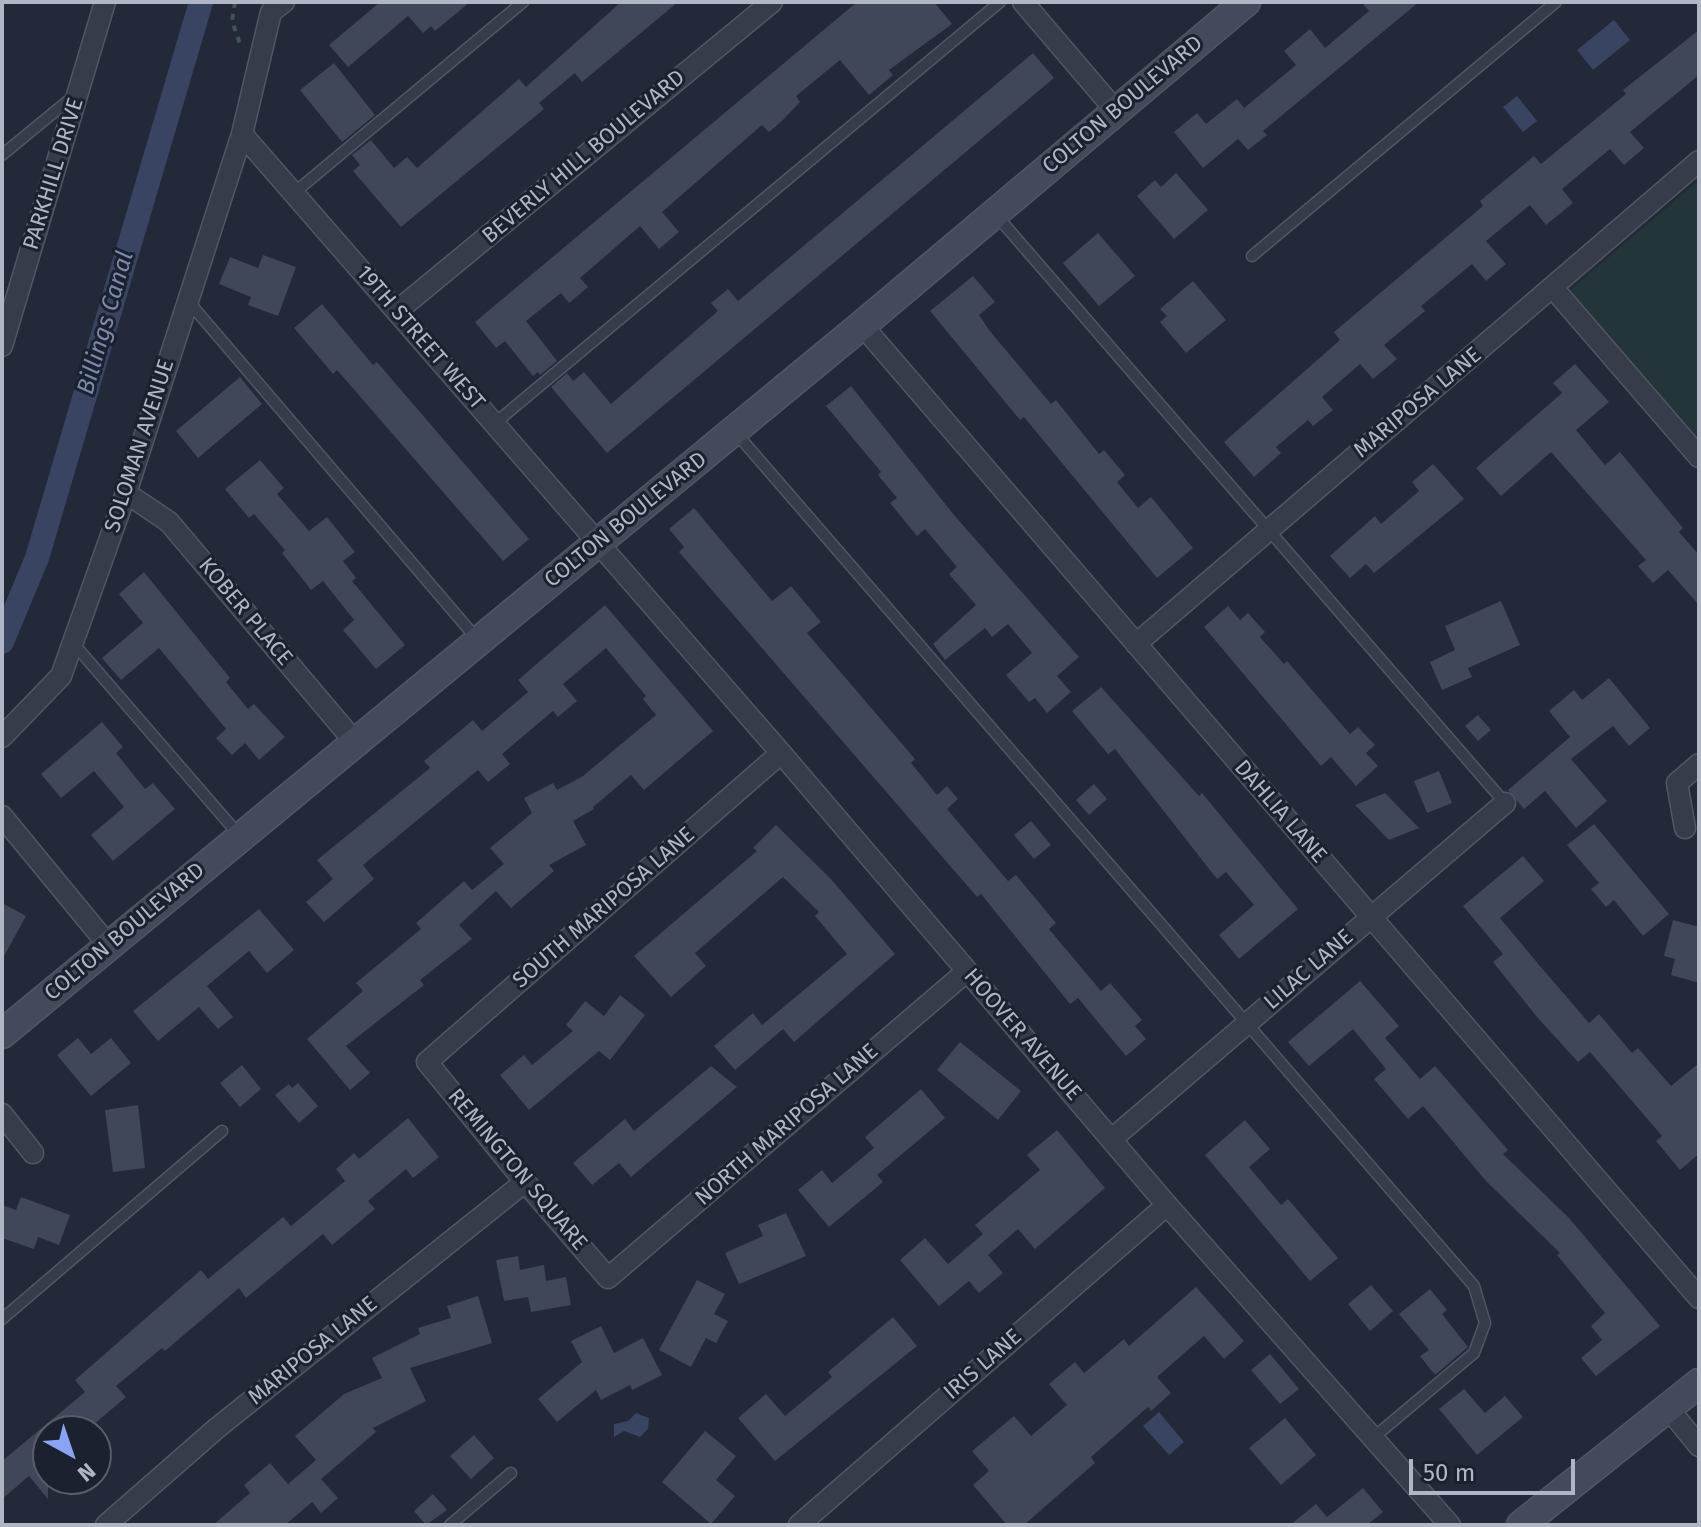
<!DOCTYPE html>
<style>
body{margin:0}
#map{position:relative;width:1701px;height:1527px;overflow:hidden;background:#232939;font-family:"Fira Sans",sans-serif}
canvas{display:block}
.frame{position:absolute;inset:0;border:4px solid #b1b6c5;pointer-events:none}
.north{position:absolute;left:32px;top:1415px;width:80px;height:80px;box-sizing:border-box;background:#1b212e;border:2px solid #575d6a;border-radius:50%;rotate:140deg;font-size:22px;font-weight:700;line-height:32px;text-align:center;color:#b1b6c5}
.north::after{content:'';display:block;margin:auto;width:28px;height:36px;background:#89a4f3;clip-path:polygon(50% 0,100% 100%,50% 72%,0 100%)}
.scale{position:absolute;left:1409px;top:1459px;width:166px;height:36px;box-sizing:border-box;border:4px solid #b1b6c5;border-top:0;padding-left:10px;font-size:24px;line-height:28px;white-space:nowrap;color:#b1b6c5;-webkit-text-stroke:6px #1b212e;paint-order:stroke}
</style>
<div id="map">
<canvas width="1701" height="1527"></canvas>
<div class="frame"></div>
<div class="north">N</div>
<div class="scale">50 m</div>
</div>
<script>
const g = document.querySelector('canvas').getContext('2d');
g.lineJoin = 'round';
function fill(path, color) {
  g.fillStyle = color;
  g.fill(path, 'evenodd');
}
function shape(rows) {
  const path = new Path2D();
  for (const r of rows) {
    path.moveTo(r[0], r[1]);
    for (let i = 2; i < r.length; i += 2) path.lineTo(r[i], r[i + 1]);
  }
  return path;
}
function stroke(path, color, width, dash) {
  g.strokeStyle = color;
  g.lineWidth = width;
  g.lineCap = dash ? 'butt' : 'round';
  g.setLineDash(dash || []);
  g.stroke(path);
}
function write(font, color, halo, rows, align = 'center') {
  g.font = font + ' "Fira Sans",sans-serif';
  g.lineWidth = 6;
  g.setLineDash([]);
  g.textBaseline = 'middle';
  g.strokeStyle = halo;
  g.fillStyle = color;
  for (const [text, x, y, turn = 0] of rows) {
    g.save();
    g.translate(x, y);
    g.rotate((+turn || 0) * Math.PI / 180);
    g.textAlign = isNaN(turn) ? turn : align;
    if (halo) g.strokeText(text, 0, 0);
    g.fillText(text, 0, 0);
    g.restore();
  }
}
fill(shape([
 [1699,180,1699,443,1569,291]
]), '#24353a');
fill(shape([
 [1614,20,1630,40,1593,70,1577,50],
 [1517,96,1537,121,1523,132,1503,107],
 [1159,1412,1184,1442,1169,1455,1143,1426],
 [636,1413,649,1418,648,1429,640,1437,624,1431,614,1437,614,1424,628,1421]
]), '#394462');
stroke(shape([
 [2,642,37,558,201,2]
]), '#394462', 24);
fill(shape([
 [380,2,470,2,435,31,431,26,423,33,408,16,348,67,329,45],
 [621,2,678,2,582,82,575,73,539,103,544,109,401,227,353,171,360,165,352,155,371,140,394,168,407,157,417,168,519,79,526,87],
 [857,2,934,2,952,24,889,70,893,75,869,95,840,60,796,96,800,102,782,121,769,132,762,125,662,212,679,232,659,249,640,226,580,278,588,287,569,303,561,293,526,321,557,361,540,375,538,372,533,376,505,341,496,348,475,322],
 [1361,2,1419,2,1263,131,1267,135,1248,150,1238,139,1203,168,1174,132,1197,113,1206,124,1237,99,1244,108,1296,65,1284,51,1310,29,1325,48,1369,11],
 [1699,30,1699,75,1630,132,1644,148,1624,165,1610,149,1562,189,1573,203,1546,225,1530,205,1486,241,1506,264,1486,281,1472,264,1421,306,1425,311,1384,345,1397,359,1373,379,1360,364,1322,397,1333,410,1313,426,1308,420,1276,447,1281,453,1254,477,1224,442,1340,340,1334,332,1483,206,1480,201,1534,156,1541,164,1626,94,1623,90],
 [1033,53,1054,78,607,453,551,387,567,373,573,381,584,372,611,404,718,311,711,303,728,289,738,301],
 [334,63,375,115,342,142,300,90],
 [1176,173,1208,210,1174,239,1137,196,1155,180,1161,187],
 [1098,233,1135,276,1099,306,1063,263],
 [263,255,296,267,278,316,248,305,251,297,219,284,230,257,258,268],
 [973,276,995,302,979,315,989,330,1051,404,1056,400,1099,454,1104,450,1125,475,1117,482,1138,508,1151,497,1193,548,1157,578,1024,417,1020,420,930,311],
 [1193,281,1226,320,1186,353,1160,322,1167,316,1160,309],
 [322,304,373,365,377,362,529,539,503,561,337,370,333,374,294,328],
 [1575,364,1609,402,1576,430,1605,465,1620,452,1683,528,1679,532,1699,555,1699,605,1668,570,1653,583,1638,566,1646,560,1551,452,1501,496,1476,468,1562,393,1553,383],
 [240,377,262,404,198,458,176,431],
 [851,386,954,515,1079,657,1057,676,1071,692,1047,713,1035,698,1029,702,1006,675,1032,653,1008,624,992,637,985,628,945,660,933,644,976,605,949,574,957,567,925,529,917,536,890,503,897,498,878,475,881,472,826,406],
 [260,460,284,488,277,494,309,531,327,517,355,552,343,561,356,578,352,581,405,645,376,669,343,630,354,620,323,581,311,590,282,553,285,550,254,514,249,518,225,489],
 [1433,464,1464,499,1374,573,1366,564,1350,578,1330,556,1375,516,1381,524,1419,491,1412,482],
 [694,508,772,601,791,586,821,622,807,633,915,759,911,763,937,795,947,786,958,799,947,809,1008,881,1016,875,1056,923,1049,929,1101,991,1110,983,1142,1020,1135,1026,1146,1039,1126,1056,1078,998,1070,1004,981,894,977,897,679,552,684,547,669,529],
 [144,572,230,678,226,682,248,709,254,704,285,737,259,760,245,743,232,755,216,738,226,729,159,648,121,680,102,658,143,623,119,594],
 [1501,601,1520,645,1468,668,1472,677,1442,690,1430,662,1455,650,1445,626],
 [605,605,713,731,644,790,631,775,593,807,594,809,573,821,586,845,549,865,554,871,511,908,496,891,459,925,472,939,420,980,424,985,346,1046,370,1073,350,1090,307,1039,363,991,356,983,421,929,416,923,464,881,472,890,504,864,490,848,532,813,524,798,553,783,557,790,583,776,656,715,643,699,646,696,606,648,563,684,577,701,558,717,553,711,502,754,510,764,488,782,478,770,363,865,374,879,324,922,306,902,333,879,317,860,430,768,424,761,473,720,482,731,528,692,518,680],
 [1228,606,1240,620,1248,613,1265,632,1260,637,1284,664,1287,661,1350,734,1358,727,1375,745,1366,753,1378,766,1356,786,1331,757,1321,766,1204,627],
 [1609,678,1650,728,1629,746,1613,726,1571,759,1607,801,1576,828,1545,791,1524,809,1508,790,1570,737,1549,711,1574,690,1582,700],
 [1101,687,1199,796,1202,793,1298,909,1239,959,1219,935,1254,905,1226,872,1217,879,1115,749,1108,754,1072,711],
 [1478,715,1491,730,1478,741,1465,726],
 [102,722,123,747,116,753,145,789,153,783,175,809,113,861,91,835,124,807,94,771,61,798,41,774],
 [1439,771,1452,803,1427,813,1414,781],
 [1094,784,1107,799,1089,815,1076,800],
 [1385,793,1419,828,1389,840,1355,805],
 [1031,821,1051,845,1034,859,1014,835],
 [1594,824,1669,914,1643,936,1614,900,1606,907,1591,889,1599,883,1567,845],
 [776,825,831,879,895,954,794,1042,783,1029,735,1070,714,1046,753,1013,762,1025,847,954,815,916,819,912,783,877,695,953,706,966,671,997,634,956,757,851,753,848],
 [1523,856,1544,881,1500,918,1540,966,1589,1023,1599,1014,1632,1053,1638,1048,1671,1086,1699,1063,1699,1154,1680,1170,1656,1141,1662,1136,1590,1052,1578,1062,1537,1017,1493,962,1503,954,1463,906],
 [2,903,26,916,2,960],
 [259,909,294,950,267,973,249,951,207,986,233,1017,218,1029,199,1007,158,1041,133,1011],
 [1673,920,1699,927,1699,983,1671,975,1675,959,1664,956],
 [1360,981,1399,1026,1385,1038,1420,1079,1435,1066,1508,1150,1503,1154,1569,1218,1660,1326,1596,1376,1581,1358,1602,1340,1591,1326,1605,1313,1557,1255,1560,1253,1486,1181,1423,1106,1408,1119,1374,1079,1386,1069,1353,1029,1309,1066,1288,1042],
 [620,995,645,1015,610,1060,599,1051,529,1110,500,1075,524,1055,532,1065,573,1031,566,1025,585,1001,604,1016],
 [78,1038,91,1054,111,1038,131,1063,91,1096,57,1055],
 [960,1042,1021,1091,998,1120,937,1070],
 [242,1065,261,1089,240,1107,220,1083],
 [711,1066,737,1087,631,1177,619,1163,592,1185,573,1163,625,1119,634,1131],
 [298,1083,318,1106,299,1123,275,1095,289,1084,292,1088],
 [921,1089,945,1118,877,1175,883,1182,829,1227,798,1190,822,1170,832,1183,874,1148,865,1137],
 [138,1105,145,1168,113,1172,105,1110],
 [408,1118,439,1157,413,1178,406,1169,368,1201,375,1209,332,1245,323,1234,246,1298,239,1288,165,1351,162,1348,116,1386,126,1397,86,1431,48,1431,48,1499,29,1476,2,1499,2,1461,85,1392,75,1380,201,1270,208,1279,283,1217,291,1226,345,1181,336,1169,354,1153,359,1159],
 [1245,1120,1270,1149,1249,1167,1281,1205,1288,1199,1338,1258,1310,1281,1205,1155],
 [1057,1130,1105,1188,1035,1249,1018,1229,988,1255,1003,1273,979,1293,969,1281,939,1306,900,1260,925,1238,948,1264,983,1234,975,1225,1040,1170,1027,1155],
 [21,1197,70,1215,59,1245,38,1237,34,1249,2,1238,2,1205,16,1210],
 [786,1213,806,1256,739,1284,725,1253,763,1236,758,1225],
 [518,1256,520,1270,544,1265,546,1281,566,1277,571,1305,531,1312,528,1297,504,1301,496,1260],
 [697,1280,725,1294,714,1314,728,1321,716,1343,706,1338,691,1367,659,1350],
 [1371,1285,1393,1311,1370,1331,1348,1304],
 [1196,1287,1244,1341,1224,1359,1204,1336,1157,1377,1171,1393,1151,1411,1148,1407,1091,1457,1095,1463,1024,1525,1007,1525,973,1485,989,1471,972,1451,1014,1416,1031,1436,1067,1405,1049,1384,1075,1362,1084,1373,1124,1339,1129,1346],
 [1430,1289,1447,1310,1442,1314,1468,1347,1435,1375,1420,1356,1429,1350,1399,1314],
 [478,1296,492,1343,410,1368,426,1401,373,1428,376,1432,321,1479,338,1498,321,1513,312,1502,285,1525,213,1525,250,1493,244,1485,270,1463,288,1484,316,1460,295,1436,344,1394,382,1378,372,1358,420,1334,418,1328,451,1318,447,1306],
 [893,1317,917,1346,775,1461,738,1418,766,1394,785,1416,832,1377,828,1372],
 [601,1326,614,1353,643,1338,662,1375,632,1390,630,1385,601,1400,596,1390,557,1422,538,1399,582,1362,571,1341],
 [1270,1354,1299,1389,1280,1404,1251,1370],
 [1464,1389,1485,1413,1505,1396,1523,1417,1477,1455,1439,1409],
 [1285,1418,1316,1455,1281,1485,1249,1448],
 [705,1431,736,1456,716,1480,735,1496,711,1524,662,1482],
 [474,1435,494,1458,471,1479,450,1456],
 [1363,1488,1383,1512,1367,1525,1290,1525,1316,1504,1327,1517],
 [433,1494,447,1510,426,1525,414,1511]
]), '#3f4758');
const lane = shape([
 [2,155,75,95],
 [294,193,523,2],
 [996,215,1505,803],
 [1252,256,1556,2],
 [188,301,477,639],
 [494,424,1000,2],
 [736,433,1474,1286,1485,1323,1474,1353,1373,1438],
 [73,643,239,835],
 [2,1319,222,1131],
 [450,1525,511,1473]
]);
const street = shape([
 [1023,2,1116,111],
 [242,134,781,753,1167,1205,1450,1525],
 [1553,288,1699,457],
 [397,311,772,2],
 [862,325,1699,1298],
 [2,346,105,2],
 [126,493,169,522,354,741],
 [1136,644,1699,161],
 [2,737,61,676,126,493,242,134,271,12,284,2],
 [781,753,427,1062,525,1182,608,1278,966,972],
 [2,816,109,946],
 [1685,828,1677,783,1699,764],
 [2,1114,33,1153],
 [1113,1138,1505,803],
 [1668,1408,1699,1446],
 [106,1525,217,1428,525,1182],
 [799,1525,1167,1205]
]);
const secondary = shape([
 [2,1034,862,325,1246,2],
 [1521,1525,1699,1383]
]);
stroke(lane, '#515664', 13);
stroke(street, '#515664', 23);
stroke(secondary, '#515664', 31);
stroke(shape([
 [235,2,232,21,240,44]
]), '#425257', 4, [6, 6]);
stroke(lane, '#363c49', 10);
stroke(street, '#363c49', 20);
stroke(secondary, '#444a5c', 28);
write('22px', '#b1b6c5', '#1b212e', [
 ["COLTON BOULEVARD",1123,105,-40],
 ["BEVERLY HILL BOULEVARD",584,157,-40],
 ["PARKHILL DRIVE",54,174,-73],
 ["19TH STREET WEST",420,338,49],
 ["MARIPOSA LANE",1418,403,-40],
 ["SOLOMAN AVENUE",140,446,-72],
 ["COLTON BOULEVARD",626,520,-39],
 ["KOBER PLACE",245,612,50],
 ["DAHLIA LANE",1280,812,49],
 ["SOUTH MARIPOSA LANE",604,908,-41],
 ["COLTON BOULEVARD",125,932,-40],
 ["LILAC LANE",1309,970,-41],
 ["HOOVER AVENUE",1022,1035,49],
 ["NORTH MARIPOSA LANE",787,1125,-41],
 ["REMINGTON SQUARE",517,1170,50],
 ["MARIPOSA LANE",313,1351,-39],
 ["IRIS LANE",983,1365,-41]
]);
write('italic 24px', '#7a89ac', '#1b212e', [
 ["Billings Canal",106,323,-74]
]);
</script>
